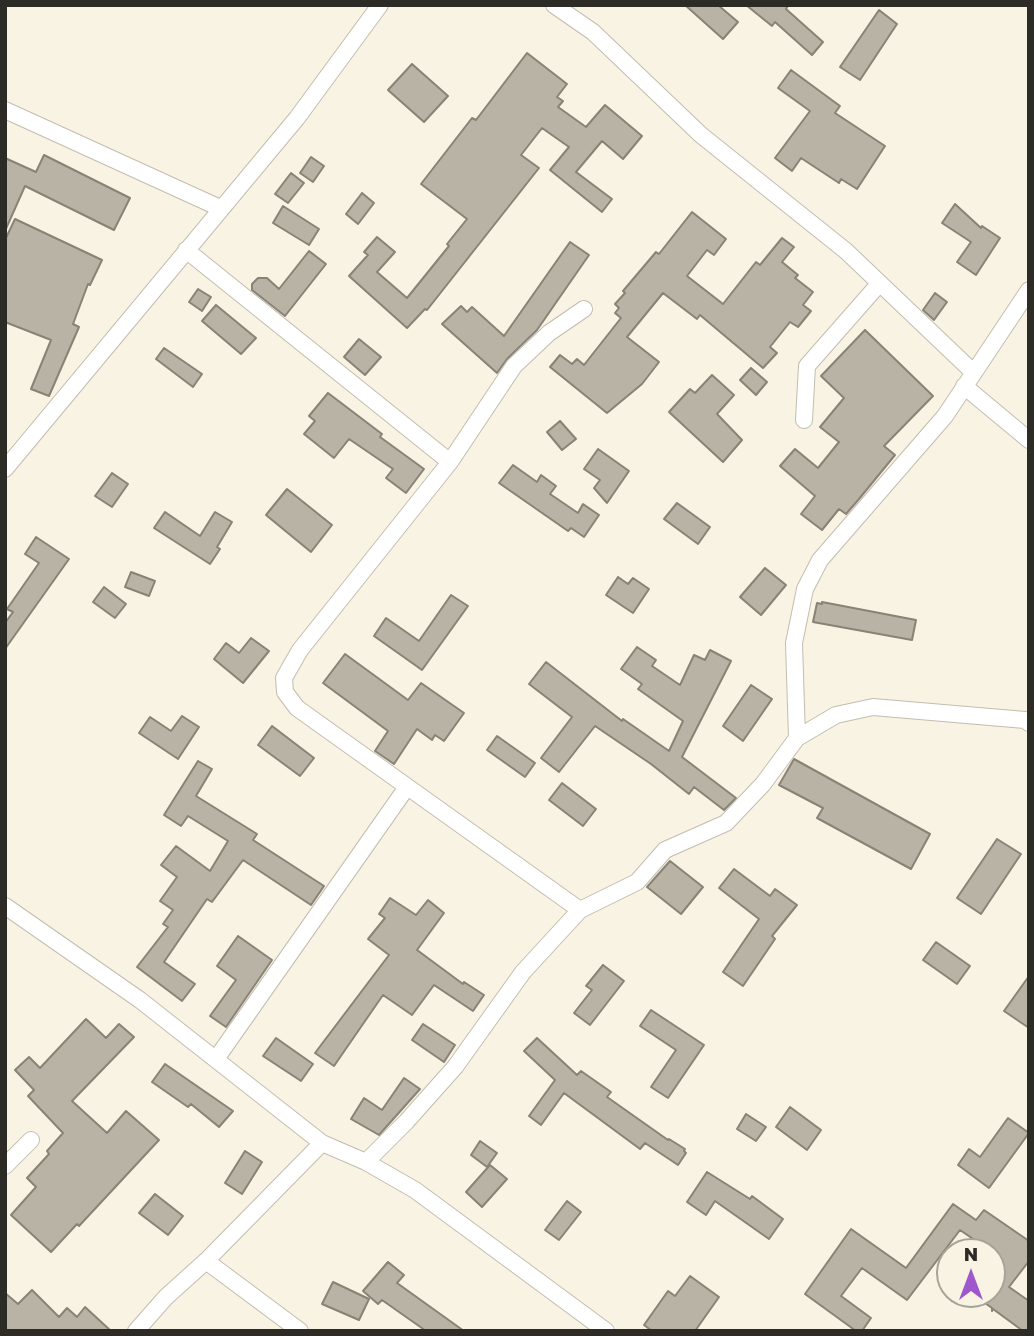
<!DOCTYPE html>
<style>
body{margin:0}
#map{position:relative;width:1034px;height:1336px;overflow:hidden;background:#f9f3e4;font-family:"Golos Text",sans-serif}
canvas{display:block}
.frame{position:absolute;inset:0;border:7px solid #2d2b25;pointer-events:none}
.north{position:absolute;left:936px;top:1238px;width:70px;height:70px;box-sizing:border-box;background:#f9f3e4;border:2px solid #a7a398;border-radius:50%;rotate:0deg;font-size:19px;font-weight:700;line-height:28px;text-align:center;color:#2d2b25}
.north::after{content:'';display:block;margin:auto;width:24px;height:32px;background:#9e58cc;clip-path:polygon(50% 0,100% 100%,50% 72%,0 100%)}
</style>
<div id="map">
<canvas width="1034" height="1336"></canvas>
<div class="frame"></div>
<div class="north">N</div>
</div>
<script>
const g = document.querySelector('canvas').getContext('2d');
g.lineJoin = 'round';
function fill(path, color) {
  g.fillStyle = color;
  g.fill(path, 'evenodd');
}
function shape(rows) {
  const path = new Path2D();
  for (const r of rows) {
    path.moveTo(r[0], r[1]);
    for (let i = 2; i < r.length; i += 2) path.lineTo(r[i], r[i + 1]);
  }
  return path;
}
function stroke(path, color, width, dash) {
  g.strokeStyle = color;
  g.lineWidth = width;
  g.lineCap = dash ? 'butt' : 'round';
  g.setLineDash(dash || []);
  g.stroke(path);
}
const building = shape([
 [685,5,718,5,738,22,723,39,685,5],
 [746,5,788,5,786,9,823,42,812,55,775,22,772,26,746,5],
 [879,10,897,24,860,80,840,67,879,10],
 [527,53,567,84,557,97,563,101,558,107,586,127,605,105,642,136,623,159,602,141,576,172,612,199,602,212,550,170,569,147,542,128,521,155,539,168,427,310,425,309,407,328,349,276,368,255,364,252,377,237,395,252,377,272,407,298,449,246,447,244,467,219,421,184,472,118,476,120,527,53],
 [412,64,448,96,424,122,388,90,412,64],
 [791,70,840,106,835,113,885,146,857,189,841,179,839,183,801,158,792,171,775,158,810,111,778,88,791,70],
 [44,155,130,198,114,230,25,186,5,231,5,158,36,172,44,155],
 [311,157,324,166,313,182,300,173,311,157],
 [291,173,304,183,288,203,275,194,291,173],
 [362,193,374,203,358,224,346,214,362,193],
 [955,204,981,228,982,226,1000,238,976,275,957,262,971,242,942,223,955,204],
 [283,206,319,229,309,245,273,223,283,206],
 [692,212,726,239,714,255,707,250,687,276,723,304,756,262,760,265,782,238,794,247,782,262,798,275,795,278,813,292,803,305,811,311,798,327,790,322,770,347,777,353,763,368,700,315,697,319,663,293,627,337,659,362,642,384,607,413,550,367,560,355,572,364,577,359,584,365,621,318,615,313,619,308,615,304,625,293,623,291,656,252,659,254,692,212],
 [15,219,102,260,90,285,88,284,73,324,79,327,49,396,31,389,51,340,5,322,5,240,15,219],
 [570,242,589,255,537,330,507,359,497,373,442,324,461,306,467,312,472,307,504,336,570,242],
 [309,251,326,264,285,316,252,290,252,284,258,278,267,278,279,289,309,251],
 [198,289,211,297,202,311,189,302,198,289],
 [935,293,947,302,934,320,923,310,935,293],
 [216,305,256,338,241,354,202,321,216,305],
 [865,330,933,396,884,446,895,455,859,499,846,514,839,509,822,530,801,514,815,496,780,466,795,449,818,468,839,442,820,427,844,398,821,376,865,330],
 [359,339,381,357,365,375,344,357,359,339],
 [164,348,202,374,193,387,156,359,164,348],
 [751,368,767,382,756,395,740,380,751,368],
 [712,375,734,395,717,414,742,440,723,462,669,412,690,389,695,393,712,375],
 [328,393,382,434,380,437,424,469,406,493,386,478,393,469,349,439,334,458,304,434,315,421,309,416,328,393],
 [560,421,576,439,562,450,547,432,560,421],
 [598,449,629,471,607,503,594,488,600,480,584,469,598,449],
 [513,465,537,482,541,475,556,486,550,494,578,513,583,504,599,515,584,537,571,528,568,531,499,483,513,465],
 [112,473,128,484,112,507,95,496,112,473],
 [287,489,332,525,311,552,266,515,287,489],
 [677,503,710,527,698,544,664,519,677,503],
 [165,512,200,536,215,512,232,522,217,547,220,549,210,564,154,528,165,512],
 [36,537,69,559,5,649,5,623,13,612,7,609,39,563,25,554,36,537],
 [765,568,786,585,761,615,740,597,765,568],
 [131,572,155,581,149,596,125,587,131,572],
 [618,577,628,584,633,578,649,589,633,613,606,595,618,577],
 [104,587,126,604,115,618,93,602,104,587],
 [451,595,468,606,422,670,374,636,386,618,419,641,451,595],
 [822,602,916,620,912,640,813,622,817,603,822,604,822,602],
 [251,638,269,651,243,683,214,659,226,643,239,653,251,638],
 [637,647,656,660,652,666,680,685,694,655,705,660,710,650,731,661,682,757,736,798,724,810,694,787,689,794,651,764,595,726,559,772,541,758,572,717,529,684,546,662,622,721,623,719,669,751,683,721,638,689,642,684,621,669,637,647],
 [345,654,408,700,421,683,464,713,444,741,435,735,432,740,417,729,394,764,375,751,388,731,323,683,345,654],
 [751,685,772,699,743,741,723,726,751,685],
 [182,716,199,727,178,759,139,733,150,717,171,731,182,716],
 [272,726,314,758,300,776,258,745,272,726],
 [497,736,535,763,525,777,487,750,497,736],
 [794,759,930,834,911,869,817,818,823,808,779,785,794,759],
 [198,761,212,769,196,796,257,834,253,840,324,886,311,905,243,860,212,902,207,899,164,962,195,984,182,1001,137,967,168,927,163,924,173,910,160,901,177,877,161,865,176,846,210,871,228,841,188,816,181,826,164,815,198,761],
 [562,783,596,809,583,826,549,800,562,783],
 [997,839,1021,854,981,914,957,898,997,839],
 [670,861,703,887,681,914,647,887,670,861],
 [734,869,770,896,775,889,797,905,772,936,775,939,743,986,723,972,759,919,719,888,734,869],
 [390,898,416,915,428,900,444,913,417,950,463,984,464,982,484,995,473,1011,434,985,412,1015,383,995,334,1066,315,1053,389,955,368,939,385,918,379,914,390,898],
 [238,936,272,960,226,1027,210,1016,236,980,217,966,238,936],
 [936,942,970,966,957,984,923,960,936,942],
 [603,965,624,981,590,1025,574,1013,592,990,586,986,603,965],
 [1029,976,1029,1028,1004,1011,1029,976],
 [651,1010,704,1045,668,1098,651,1087,676,1050,640,1026,651,1010],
 [86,1019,106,1038,119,1024,134,1037,72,1101,107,1133,126,1111,159,1140,79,1226,77,1224,51,1252,11,1215,36,1187,27,1178,49,1154,47,1151,63,1133,28,1096,34,1090,15,1070,29,1057,40,1068,86,1019],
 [423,1024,455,1045,444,1062,412,1040,423,1024],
 [276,1038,313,1064,301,1081,263,1056,276,1038],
 [537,1038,577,1075,581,1071,611,1092,607,1097,668,1140,669,1139,685,1149,684,1151,686,1153,678,1165,645,1143,640,1149,564,1093,541,1125,529,1116,555,1080,524,1051,537,1038],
 [165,1064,233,1111,219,1127,191,1104,188,1107,152,1082,165,1064],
 [404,1078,420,1089,379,1135,351,1119,364,1098,382,1110,404,1078],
 [790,1107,821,1130,807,1150,776,1127,790,1107],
 [746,1114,766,1127,756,1141,737,1129,746,1114],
 [1008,1118,1029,1133,989,1188,958,1165,969,1149,980,1157,1008,1118],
 [480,1141,497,1153,487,1167,471,1155,480,1141],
 [245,1151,262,1162,242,1194,225,1183,245,1151],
 [490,1165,507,1179,482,1207,466,1192,490,1165],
 [707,1172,750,1199,752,1196,783,1219,769,1239,715,1201,706,1215,687,1202,707,1172],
 [155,1194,183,1216,168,1235,139,1213,155,1194],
 [567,1201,581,1212,559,1240,545,1230,567,1201],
 [953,1204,976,1220,984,1210,1029,1241,1029,1261,1009,1287,1029,1301,1029,1331,1023,1331,993,1309,992,1311,992,1308,972,1294,992,1294,992,1252,960,1230,907,1300,862,1268,841,1296,871,1318,862,1331,856,1331,805,1294,851,1229,906,1268,953,1204],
 [388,1262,404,1275,397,1283,464,1331,426,1331,382,1300,378,1304,363,1291,388,1262],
 [690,1276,719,1297,695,1331,652,1331,644,1325,668,1291,675,1296,690,1276],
 [333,1282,369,1299,359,1320,322,1304,333,1282],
 [32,1290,59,1317,67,1308,77,1317,85,1307,111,1331,5,1331,5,1293,18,1304,32,1290]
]);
fill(building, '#b8b3a5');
stroke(building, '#888375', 2);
const minor = shape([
 [554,5,593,32,701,135,846,251,973,372],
 [5,110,220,208],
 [186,250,450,462],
 [964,386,1029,440],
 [804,420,807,366,879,284],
 [5,469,297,118,380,5],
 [797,738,794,643,805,589,820,560,945,416,1029,290],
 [5,906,140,1000,322,1143,206,1261,166,1297,136,1331],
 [580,910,297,708,285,692,284,678,300,650,450,462,514,366,549,333,584,309],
 [216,1059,407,787],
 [322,1143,366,1162,415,1190,606,1331],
 [366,1162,406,1122,455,1067,523,972,580,910,637,882,665,850,726,823,763,784,797,738,836,715,873,707,1025,720,1029,723],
 [5,1166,31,1140],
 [206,1261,300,1331]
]);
stroke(minor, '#c3bdaf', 18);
stroke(minor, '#fff', 16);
</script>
